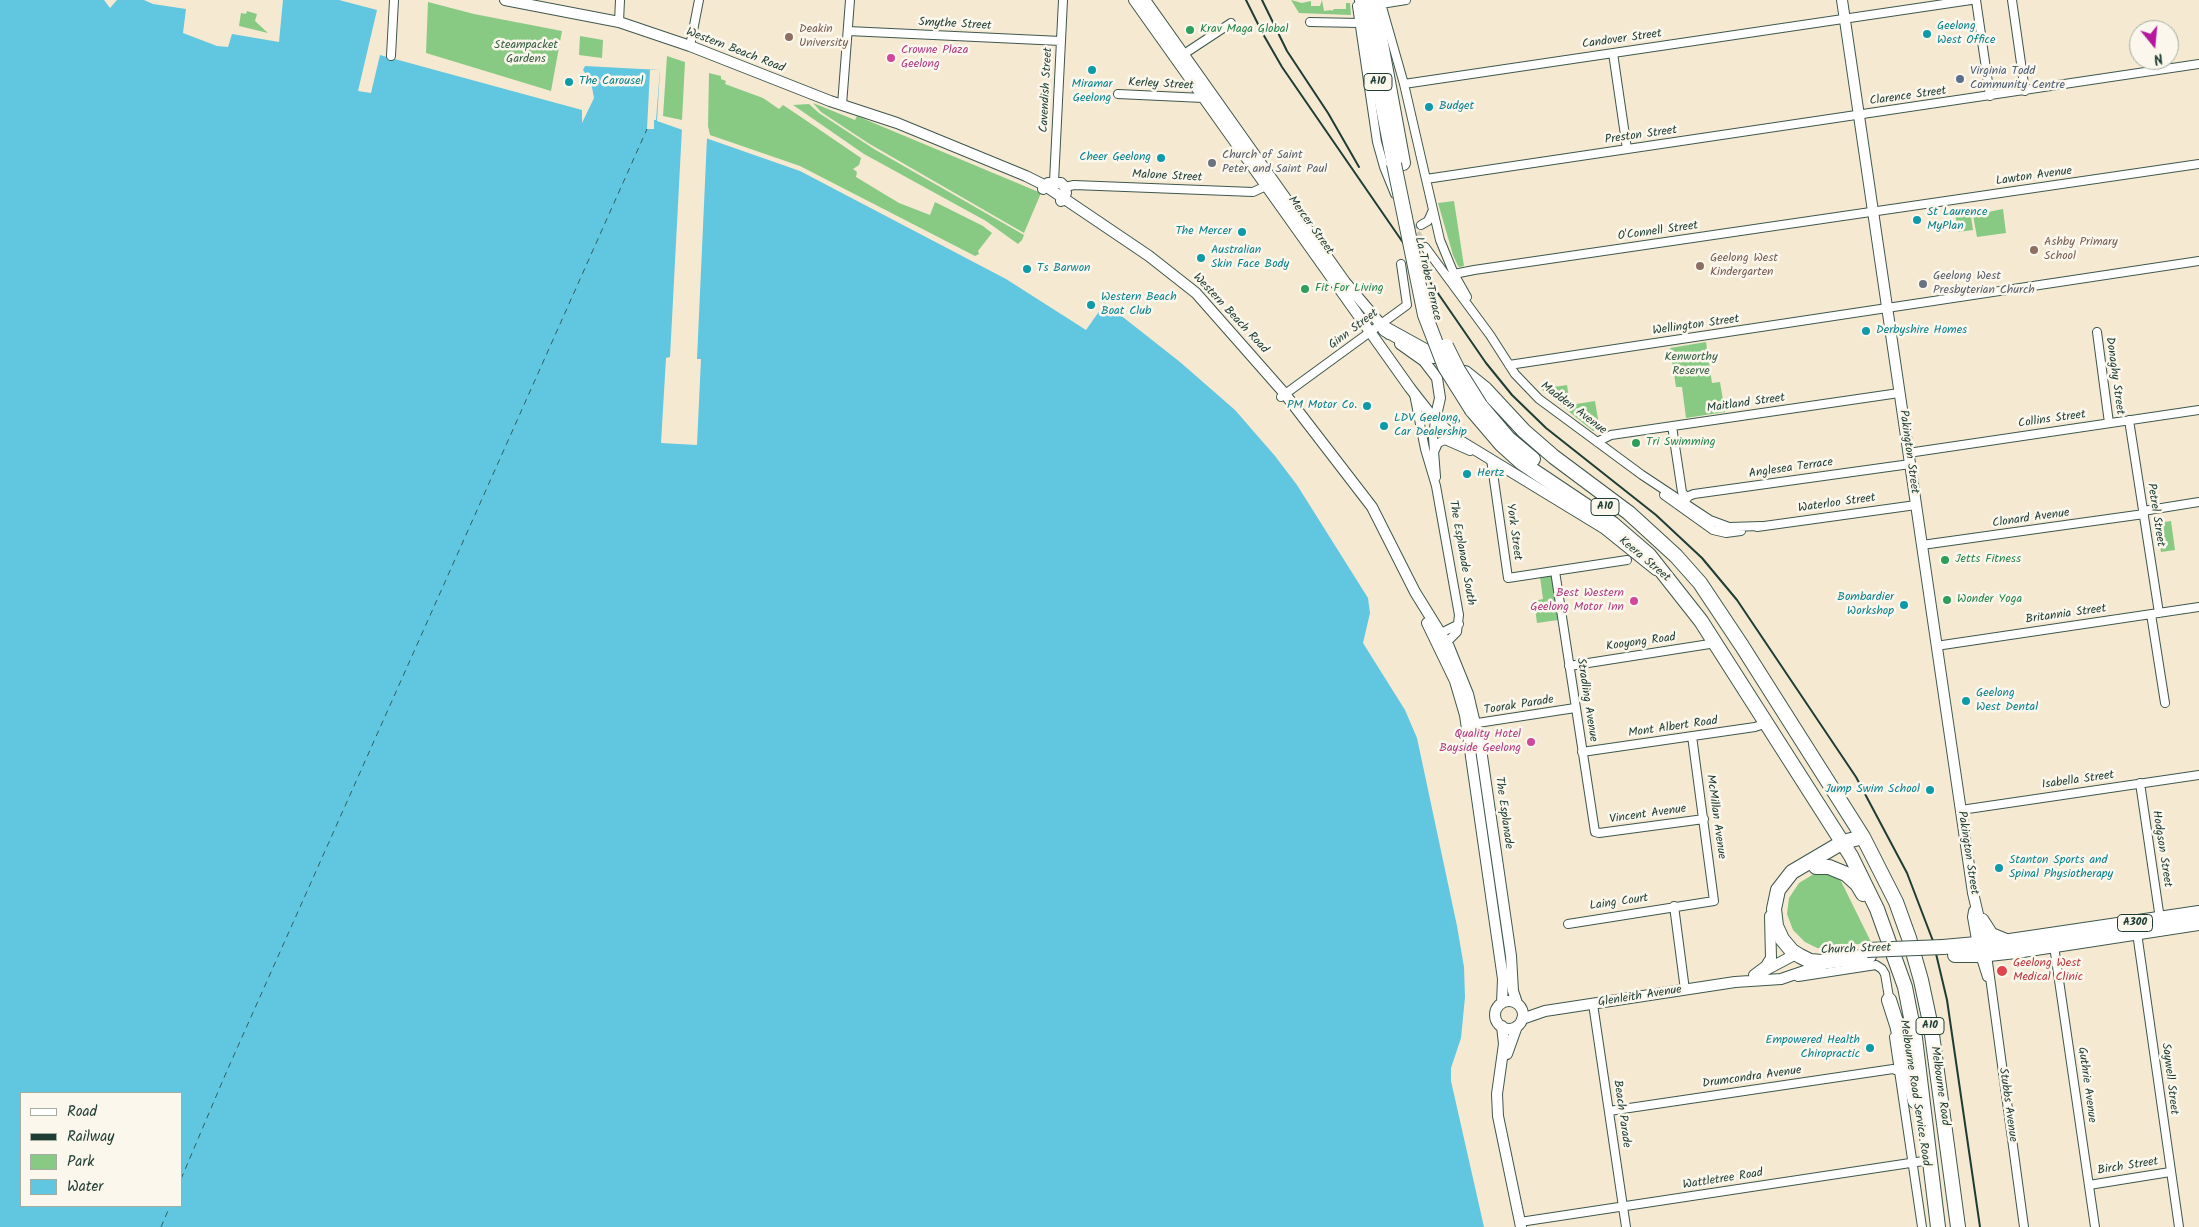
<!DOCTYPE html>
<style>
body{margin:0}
#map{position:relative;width:2199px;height:1227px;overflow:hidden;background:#f5e9d2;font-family:Kalam,sans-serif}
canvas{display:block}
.legend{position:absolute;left:20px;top:1092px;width:162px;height:115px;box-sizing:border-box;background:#fbf7ec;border:1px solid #a3ada2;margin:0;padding:6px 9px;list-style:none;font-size:15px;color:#1f3d34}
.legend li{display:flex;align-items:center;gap:10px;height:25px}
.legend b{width:25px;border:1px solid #a3ada2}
.north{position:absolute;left:2129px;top:20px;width:50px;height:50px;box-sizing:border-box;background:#fbf7ec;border:1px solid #a3ada2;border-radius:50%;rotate:163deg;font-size:14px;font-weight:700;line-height:20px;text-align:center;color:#1f3d34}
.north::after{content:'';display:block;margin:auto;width:18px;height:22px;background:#b5179e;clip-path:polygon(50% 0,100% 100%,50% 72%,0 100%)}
</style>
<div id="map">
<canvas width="2199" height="1227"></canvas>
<ul class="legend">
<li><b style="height:6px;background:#fff"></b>Road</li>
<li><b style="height:6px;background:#1f3d34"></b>Railway</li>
<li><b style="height:14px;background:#88ca83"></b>Park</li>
<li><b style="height:14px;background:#61c6df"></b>Water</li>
</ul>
<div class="north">N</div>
</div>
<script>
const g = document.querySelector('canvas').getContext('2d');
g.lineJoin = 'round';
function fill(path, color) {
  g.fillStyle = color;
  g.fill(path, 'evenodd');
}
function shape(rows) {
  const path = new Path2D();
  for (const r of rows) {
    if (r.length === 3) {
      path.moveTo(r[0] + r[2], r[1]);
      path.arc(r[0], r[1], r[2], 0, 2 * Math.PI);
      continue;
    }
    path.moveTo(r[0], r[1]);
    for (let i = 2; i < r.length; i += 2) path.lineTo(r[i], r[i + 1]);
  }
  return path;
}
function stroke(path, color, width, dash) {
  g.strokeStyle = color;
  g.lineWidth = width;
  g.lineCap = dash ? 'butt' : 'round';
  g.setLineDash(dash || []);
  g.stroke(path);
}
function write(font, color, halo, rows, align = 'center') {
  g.font = font + ' Kalam,sans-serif';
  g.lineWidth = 5;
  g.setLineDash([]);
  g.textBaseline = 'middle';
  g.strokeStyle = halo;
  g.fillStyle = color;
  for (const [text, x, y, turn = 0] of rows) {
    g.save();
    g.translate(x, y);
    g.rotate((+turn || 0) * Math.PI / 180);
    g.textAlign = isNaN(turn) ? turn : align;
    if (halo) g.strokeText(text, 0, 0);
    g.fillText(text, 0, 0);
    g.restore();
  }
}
fill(shape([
 [1291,0,1302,3,1311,1,1311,6,1320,6,1322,0,1324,11,1331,10,1332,11,1334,9,1346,9,1346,3,1350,3,1351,15,1299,13],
 [428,2,474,14,562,31,551,91,426,53],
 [247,11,257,14,255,21,268,33,239,26,241,13,246,14],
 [580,36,603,40,602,58,579,55],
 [667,56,685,62,682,120,663,116],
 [709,73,721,76,721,79,726,81,725,84,763,98,779,109,783,105,801,117,861,158,859,165,853,169,857,172,856,177,899,203,930,215,935,202,983,226,992,233,978,251,979,254,975,256,800,166,710,135,708,126],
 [813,103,855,120,857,116,1041,193,1024,233,868,143,821,112],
 [809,104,819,113,874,149,1024,235,1022,240,1018,244,986,221,864,154,793,105],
 [1454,201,1464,266,1460,267,1458,266,1453,255,1438,203],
 [1987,208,1988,212,2003,209,2006,233,1977,237,1972,210],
 [1970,210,1973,230,1958,232,1955,213],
 [1706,342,1712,383,1720,382,1725,412,1686,418,1682,387,1676,387,1670,348],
 [1567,385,1570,405,1595,401,1600,431,1593,431,1541,389],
 [2171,521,2175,550,2161,552,2156,523],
 [1552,575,1558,620,1537,623,1534,601,1543,599,1540,577],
 [1822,869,1837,873,1871,942,1828,949,1817,948,1805,942,1793,930,1787,914,1789,898,1799,883]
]), '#88ca83');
fill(shape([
 [0,0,104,0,110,8,117,0,144,0,153,4,186,9,183,33,217,46,228,47,232,34,279,42,283,0,339,0,377,10,358,91,371,93,380,55,582,110,582,123,594,98,591,82,583,70,585,66,660,70,657,121,800,171,1006,279,1086,330,1105,303,1180,362,1235,410,1275,456,1297,485,1368,598,1370,613,1363,643,1405,710,1417,738,1457,926,1464,967,1465,997,1461,1038,1451,1068,1451,1081,1484,1227,0,1227],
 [21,1093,181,1093,181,1206,21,1206]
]), '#61c6df');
fill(shape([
 [650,70,660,70,656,120,654,120,654,129,647,129],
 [682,128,707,138,697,359,701,359,697,445,661,443,666,358,670,357]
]), '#f5e9d2');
stroke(shape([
 [181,1179,226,1073,647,129],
 [161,1227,170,1206]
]), '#305f5f', 1, [6, 5]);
stroke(shape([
 [1410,223,1425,247]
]), '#cac7b2', 8, [8, 4]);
const street = shape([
 [1380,0,1404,84,1440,240,1454,274,1467,297],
 [1976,0,1990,96],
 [2012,0,2025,91],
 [1381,4,1406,0],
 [1357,6,1377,142,1384,167,1395,194],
 [619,22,620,0],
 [1310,22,1359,23],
 [848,31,1061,41],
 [690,46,699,0],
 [1613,53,1627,149],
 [1184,54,1231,23],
 [391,56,394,0],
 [1404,84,1971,0],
 [1118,94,1203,98],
 [842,105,850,0],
 [1426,179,2199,64],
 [1054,182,1063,0],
 [1065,187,1074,185,1253,192,1266,186],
 [1421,225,1428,221,1432,212],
 [1425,247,1490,335,1515,374,1539,399,1642,475,1710,520,1729,527,1761,526],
 [1447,277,1454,274,1474,270,2199,164],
 [2097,332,2109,423],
 [1509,365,2199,261],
 [1414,394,1425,449,1436,486,1459,615,1457,632,1446,643],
 [1281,397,1407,305,1401,264],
 [1435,420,1433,438,1436,477],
 [2129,420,2159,613],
 [1672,426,1682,492,1687,498],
 [1597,442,1611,435,1899,393],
 [1435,450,1438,443,1445,440,1470,451],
 [1908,453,2199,410],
 [1491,459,1508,578,1627,560],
 [1664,495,1713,530,1726,533,1741,531],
 [1681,505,1689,496,1694,494,1910,464],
 [2143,511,2199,502],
 [1757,527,1916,505],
 [1922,545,2144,514],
 [1555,571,1595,832,1599,833,1704,819],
 [2151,614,2165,703],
 [1441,633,1459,624],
 [1936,646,2199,607],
 [1569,666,1716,643],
 [1471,724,1575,708],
 [1582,752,1755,727,1767,723],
 [2140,783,2160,919],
 [1961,810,2199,775],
 [1674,906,1685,990],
 [1568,924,1714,901,1692,736],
 [2137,933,2179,1227],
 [2054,946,2095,1227],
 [1980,955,1987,977],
 [1987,955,2024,1227],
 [1798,977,1876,965,1882,969,1885,974,1890,1003],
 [1593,1004,1626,1227],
 [1894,1037,1922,1227],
 [1609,1111,1893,1069,1898,1071],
 [2089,1185,2170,1172],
 [1520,1222,1930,1160]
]);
const secondary = shape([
 [505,0,619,22,690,46,830,101,897,123,1026,176,1044,185,1149,256,1196,293,1285,394,1372,507,1415,592,1449,647,1468,694,1481,749,1511,956,1513,991,1517,1003],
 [1134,0,1410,388,1435,420,1459,440,1605,529,1656,570],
 [1145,0,1345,282,1389,334],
 [1842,0,1973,893,1985,944],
 [1043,189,1048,183,1061,183,1065,187,1066,193,1061,201],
 [1400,344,1424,361,1437,378,1440,398,1435,420],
 [1427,623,1455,681,1465,715,1503,979,1502,1003],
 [1974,911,1973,917,1978,945],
 [1983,919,1992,933,2009,940],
 [1764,971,1796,954],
 [1754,975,1766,966,1771,958,1770,916],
 [1509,1015,14],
 [1522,1019,1545,1011,1735,982,1781,979,1822,965],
 [1502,1026,1504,1044,1497,1094,1498,1116,1521,1227],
 [1507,1054,1517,1026]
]);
const highway = shape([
 [1362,0,1394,164],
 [1373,0,1403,163],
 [1385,329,1434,356],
 [1465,373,1485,389,1524,431,1554,457,1629,513,1676,556,1700,583,1742,646,1863,837,1896,902,1909,938,1921,980,1931,1027,1958,1227],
 [1480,405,1508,438,1533,459],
 [1472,410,1501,444,1522,463,1613,524,1649,555,1701,621,1851,856,1877,909,1905,987,1915,1038,1938,1227],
 [1863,837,1843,842,1792,872,1778,890,1774,909,1776,926,1782,939,1792,951,1800,956,1810,961,1822,962,1869,956],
 [1816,867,1829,867,1846,874,1857,884,1863,894],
 [1943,947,2010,941,2199,913],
 [1955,955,1980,955,2016,951,2199,923],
 [1889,1000,1897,1025,1915,1101]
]);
stroke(street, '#3f574c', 10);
stroke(secondary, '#3f574c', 12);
stroke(highway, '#3f574c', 16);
stroke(street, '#fff', 8);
stroke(secondary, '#fff', 10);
stroke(highway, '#fff', 14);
stroke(shape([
 [1246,0,1263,34,1282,67,1486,363,1512,395,1546,428,1656,515,1702,558,1737,600,1856,777,1907,873,1933,941,1947,1000,1980,1227],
 [1262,0,1287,51,1328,113,1359,167]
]), '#1f3d34', 2);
const highwayBridge = shape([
 [1394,164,1425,315,1445,367,1472,410],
 [1446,346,1458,370,1480,405],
 [1867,950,1943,947]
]);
stroke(highwayBridge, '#3f574c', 16, []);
stroke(highwayBridge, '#fff', 14);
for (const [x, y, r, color] of [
 [1190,30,5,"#2e9e5b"],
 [1927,34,5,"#0f9aa8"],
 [789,37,5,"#8d6e63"],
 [891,58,5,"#d1479c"],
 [1092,70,5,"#0f9aa8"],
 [1960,79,5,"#5c6f8a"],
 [569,82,5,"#0f9aa8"],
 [1429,107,5,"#0f9aa8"],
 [1161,158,5,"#0f9aa8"],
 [1212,163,5,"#6b7280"],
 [1917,220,5,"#0f9aa8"],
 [1242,232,5,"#0f9aa8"],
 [2034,250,5,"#8d6e63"],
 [1201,258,5,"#0f9aa8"],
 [1700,266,5,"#8d6e63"],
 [1027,269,5,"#0f9aa8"],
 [1923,284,5,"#6b7280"],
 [1305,289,5,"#2e9e5b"],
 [1091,305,5,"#0f9aa8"],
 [1866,331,5,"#0f9aa8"],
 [1367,406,5,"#0f9aa8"],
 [1384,426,5,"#0f9aa8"],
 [1636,443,5,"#2e9e5b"],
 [1467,474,5,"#0f9aa8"],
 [1945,560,5,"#2e9e5b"],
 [1947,600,5,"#2e9e5b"],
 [1634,601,5,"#d1479c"],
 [1904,605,5,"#0f9aa8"],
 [1966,701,5,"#0f9aa8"],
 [1531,742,5,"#d1479c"],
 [1930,790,5,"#0f9aa8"],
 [1999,868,5,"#0f9aa8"],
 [2002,971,6,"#e0444e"],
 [1870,1048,5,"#0f9aa8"]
]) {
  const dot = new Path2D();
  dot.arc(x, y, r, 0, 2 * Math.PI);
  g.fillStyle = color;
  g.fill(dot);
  stroke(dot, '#fbf7ec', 2);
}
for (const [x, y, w] of [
 [1378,82,28],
 [1605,507,28],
 [2135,923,35],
 [1930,1026,28]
]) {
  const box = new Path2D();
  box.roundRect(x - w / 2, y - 8.5, w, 17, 4);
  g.fillStyle = '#fbf7ec';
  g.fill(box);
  stroke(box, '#1f3d34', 1);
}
write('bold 11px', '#1f3d34', null, [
 ["A10",1378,82],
 ["A10",1605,507],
 ["A300",2135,923],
 ["A10",1930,1026]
]);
write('12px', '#1f3d34', '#fbf7ec', [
 ["Smythe Street",955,25,3],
 ["Candover Street",1622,40,-8],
 ["Western Beach Road",735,51,21],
 ["Kerley Street",1161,85,3],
 ["Cavendish Street",1047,90,-87],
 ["Clarence Street",1908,97,-8],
 ["Preston Street",1641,136,-8],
 ["Malone Street",1167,177,3],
 ["Lawton Avenue",2034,177,-8],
 ["Mercer Street",1310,226,54],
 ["O'Connell Street",1658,232,-8],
 ["La Trobe Terrace",1427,279,77],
 ["Western Beach Road",1230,314,47],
 ["Wellington Street",1696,326,-8],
 ["Ginn Street",1354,330,-37],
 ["Donaghy Street",2114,376,82],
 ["Maitland Street",1746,404,-8],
 ["Madden Avenue",1573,409,37],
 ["Collins Street",2052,420,-8],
 ["Pakington Street",1908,452,82],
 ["Anglesea Terrace",1791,469,-8],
 ["Waterloo Street",1837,504,-8],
 ["Petrel Street",2155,515,81],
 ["Clonard Avenue",2031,519,-8],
 ["York Street",1513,532,82],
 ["The Esplanade South",1461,553,80],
 ["Keera Street",1644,560,40],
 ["Britannia Street",2066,615,-8],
 ["Kooyong Road",1641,643,-8],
 ["Stradling Avenue",1586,700,81],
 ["Toorak Parade",1519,706,-9],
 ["Mont Albert Road",1673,728,-8],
 ["Isabella Street",2078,781,-8],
 ["The Esplanade",1503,813,82],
 ["Vincent Avenue",1648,815,-8],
 ["McMillan Avenue",1715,817,82],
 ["Hodgson Street",2161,849,81],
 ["Pakington Street",1967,853,81],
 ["Laing Court",1619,903,-8],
 ["Church Street",1856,950,-2],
 ["Glenleith Avenue",1640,997,-9],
 ["Drumcondra Avenue",1752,1078,-8],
 ["Saywell Street",2169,1079,83],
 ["Guthrie Avenue",2086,1085,82],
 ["Melbourne Road",1939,1086,82],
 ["Melbourne Road Service Road",1914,1093,81],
 ["Stubbs Avenue",2007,1105,82],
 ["Beach Parade",1621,1114,82],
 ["Birch Street",2128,1167,-9],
 ["Wattletree Road",1723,1180,-9]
]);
write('12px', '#0d838f', '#fbf7ec', [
 ["Geelong",1937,27],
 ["West Office",1937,41],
 ["The Carousel",579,82],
 ["Miramar",1092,85,"center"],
 ["Geelong",1092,99,"center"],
 ["Budget",1439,107],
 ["Cheer Geelong",1151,158,"right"],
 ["St Laurence",1927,213],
 ["MyPlan",1927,227],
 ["The Mercer",1232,232,"right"],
 ["Australian",1211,251],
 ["Skin Face Body",1211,265],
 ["Ts Barwon",1037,269],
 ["Western Beach",1101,298],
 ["Boat Club",1101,312],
 ["Derbyshire Homes",1876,331],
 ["PM Motor Co.",1357,406,"right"],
 ["LDV Geelong,",1394,419],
 ["Car Dealership",1394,433],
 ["Hertz",1477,474],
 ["Bombardier",1894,598,"right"],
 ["Workshop",1894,612,"right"],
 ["Geelong",1976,694],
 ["West Dental",1976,708],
 ["Jump Swim School",1920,790,"right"],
 ["Stanton Sports and",2009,861],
 ["Spinal Physiotherapy",2009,875],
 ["Empowered Health",1860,1041,"right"],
 ["Chiropractic",1860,1055,"right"]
], 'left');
write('12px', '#785e54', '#fbf7ec', [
 ["Deakin",799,30],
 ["University",799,44],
 ["Ashby Primary",2044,243],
 ["School",2044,257],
 ["Geelong West",1710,259],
 ["Kindergarten",1710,273]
], 'left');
write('12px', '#27864d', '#fbf7ec', [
 ["Krav Maga Global",1200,30],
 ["Fit For Living",1315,289],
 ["Tri Swimming",1646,443],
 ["Jetts Fitness",1955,560],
 ["Wonder Yoga",1957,600]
], 'left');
write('12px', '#396048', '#fbf7ec', [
 ["Steampacket",526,46],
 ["Gardens",526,60],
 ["Kenworthy",1691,358],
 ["Reserve",1691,372]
]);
write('12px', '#b23c85', '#fbf7ec', [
 ["Crowne Plaza",901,51,"left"],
 ["Geelong",901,65,"left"],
 ["Best Western",1624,594],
 ["Geelong Motor Inn",1624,608],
 ["Quality Hotel",1521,735],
 ["Bayside Geelong",1521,749]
], 'right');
write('12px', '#4e5e75', '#fbf7ec', [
 ["Virginia Todd",1970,72],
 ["Community Centre",1970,86]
], 'left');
write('12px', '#5b616d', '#fbf7ec', [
 ["Church of Saint",1222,156],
 ["Peter and Saint Paul",1222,170],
 ["Geelong West",1933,277],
 ["Presbyterian Church",1933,291]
], 'left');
write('12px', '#be3a42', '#fbf7ec', [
 ["Geelong West",2013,964],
 ["Medical Clinic",2013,978]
], 'left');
</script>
